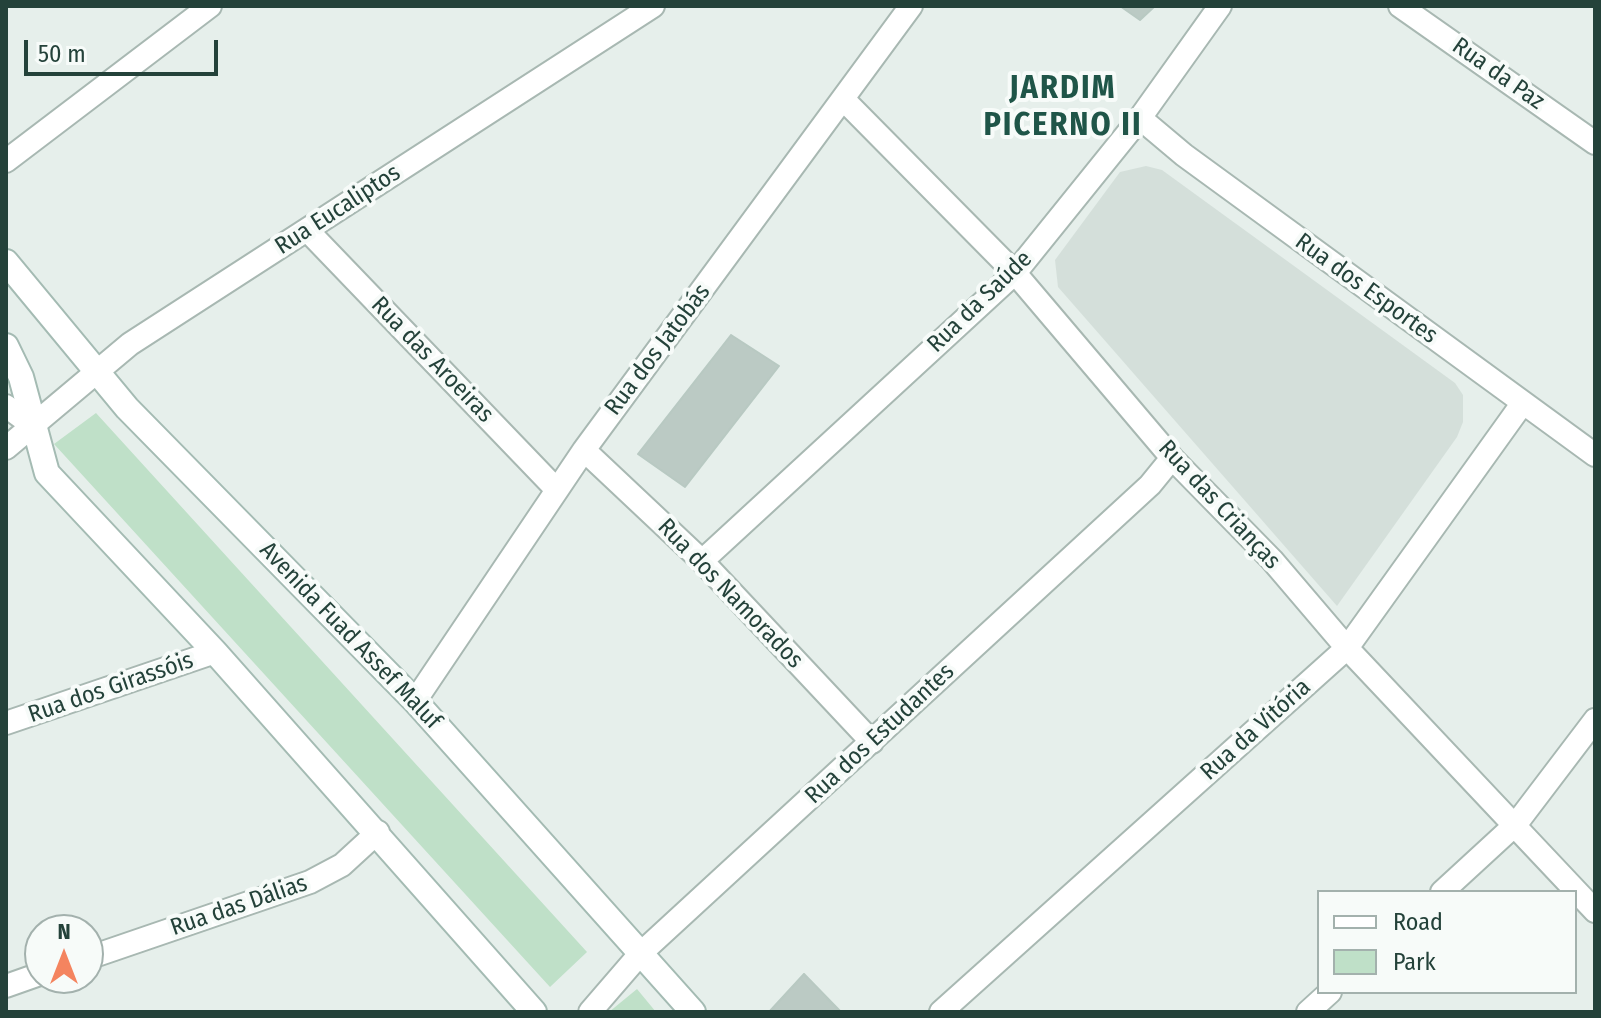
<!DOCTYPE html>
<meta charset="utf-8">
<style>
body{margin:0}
#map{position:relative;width:1601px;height:1018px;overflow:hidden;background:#e6efeb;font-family:"Fira Sans Condensed",sans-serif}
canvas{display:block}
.frame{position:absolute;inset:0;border:8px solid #24423a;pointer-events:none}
.legend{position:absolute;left:1317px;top:890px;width:260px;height:104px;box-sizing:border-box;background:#f7fbf9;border:2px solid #a3b1ad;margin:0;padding:10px 14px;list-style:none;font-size:24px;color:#24423a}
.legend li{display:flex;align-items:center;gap:16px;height:40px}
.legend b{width:40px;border:2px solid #a3b1ad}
.north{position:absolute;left:24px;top:914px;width:80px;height:80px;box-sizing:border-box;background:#f7fbf9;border:2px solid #a3b1ad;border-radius:50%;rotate:0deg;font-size:22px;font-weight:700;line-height:32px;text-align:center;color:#24423a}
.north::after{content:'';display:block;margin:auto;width:28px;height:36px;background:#f4845f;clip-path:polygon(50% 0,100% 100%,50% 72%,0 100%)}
.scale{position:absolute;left:24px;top:40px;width:194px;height:36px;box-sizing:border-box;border:4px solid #24423a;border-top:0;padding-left:10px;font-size:24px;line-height:28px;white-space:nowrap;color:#24423a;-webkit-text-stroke:6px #f7fbf9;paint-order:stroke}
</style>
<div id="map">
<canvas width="1601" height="1018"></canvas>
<div class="frame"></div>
<ul class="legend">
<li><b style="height:10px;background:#fff"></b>Road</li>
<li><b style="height:22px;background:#bfe0c8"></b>Park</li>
</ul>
<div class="north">N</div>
<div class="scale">50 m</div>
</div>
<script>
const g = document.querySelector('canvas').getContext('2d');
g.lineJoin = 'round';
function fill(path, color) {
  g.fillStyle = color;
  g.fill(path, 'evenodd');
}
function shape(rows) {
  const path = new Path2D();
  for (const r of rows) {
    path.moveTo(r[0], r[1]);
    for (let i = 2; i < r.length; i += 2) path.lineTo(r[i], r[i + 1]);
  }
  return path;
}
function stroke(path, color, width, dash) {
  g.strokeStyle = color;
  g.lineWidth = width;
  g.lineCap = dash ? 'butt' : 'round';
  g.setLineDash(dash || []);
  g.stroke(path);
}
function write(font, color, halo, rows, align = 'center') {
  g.font = font + ' "Fira Sans Condensed",sans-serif';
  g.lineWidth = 8;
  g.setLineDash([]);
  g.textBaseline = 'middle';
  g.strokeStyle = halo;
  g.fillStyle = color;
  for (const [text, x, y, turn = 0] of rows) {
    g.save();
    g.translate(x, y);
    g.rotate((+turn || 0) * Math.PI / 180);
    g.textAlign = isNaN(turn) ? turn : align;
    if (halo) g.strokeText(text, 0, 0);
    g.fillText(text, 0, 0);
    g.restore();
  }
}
fill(shape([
 [1146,166,1162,170,1455,383,1463,395,1463,422,1457,437,1337,606,1058,287,1055,260,1120,172]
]), '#d4dfda');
fill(shape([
 [96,413,587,952,550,987,54,444],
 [637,989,656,1012,609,1012]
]), '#bfe0c8');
const building = shape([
 [1120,6,1155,6,1140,20,1120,6],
 [731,335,779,366,685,487,638,454,731,335],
 [804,974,841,1012,769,1012,804,974]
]);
fill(building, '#bbcac4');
stroke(building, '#b8c9c2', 2);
const street = shape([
 [1400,6,1595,143],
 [844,100,1015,273,1172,458,1272,560,1347,648,1595,911],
 [1140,118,1184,155,1595,455],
 [6,161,210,6],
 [307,230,556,489],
 [6,406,33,426],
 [6,448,130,344,653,6],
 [584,450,702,561,872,742],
 [702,561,1015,273,1140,118,1220,6],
 [415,701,584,450,911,6],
 [6,723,215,652],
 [1442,892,1516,824,1595,720],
 [88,958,310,882,342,865,378,832],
 [6,986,40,974],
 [590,1012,640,954,1150,485,1172,458],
 [941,1012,1347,648,1522,404],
 [1308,1012,1330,992]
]);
const secondary = shape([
 [6,262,127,408,415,701,693,1012],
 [6,346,21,377,47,473,215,652,534,1012]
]);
stroke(street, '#a8b8b2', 26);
stroke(secondary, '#a4bbb3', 28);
stroke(street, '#fff', 22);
stroke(secondary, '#fff', 24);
write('24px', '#24423a', '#f7fbf9', [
 ["Rua da Paz",1498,74,35],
 ["Rua Eucaliptos",338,210,-33],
 ["Rua dos Esportes",1366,289,36],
 ["Rua da Saúde",980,302,-44],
 ["Rua dos Jatobás",658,350,-53],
 ["Rua das Aroeiras",432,360,46],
 ["Rua das Crianças",1219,505,47],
 ["Rua dos Namorados",730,594,46],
 ["Avenida Fuad Assef Maluf",350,636,46],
 ["Rua dos Girassóis",111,688,-19],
 ["Rua da Vitória",1256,730,-42],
 ["Rua dos Estudantes",880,734,-43],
 ["Rua das Dálias",239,906,-19]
]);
g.letterSpacing = '2px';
write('bold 32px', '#1f5548', '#f7fbf9', [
 ["JARDIM",1063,89],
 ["PICERNO II",1063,126]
]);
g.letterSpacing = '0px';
</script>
